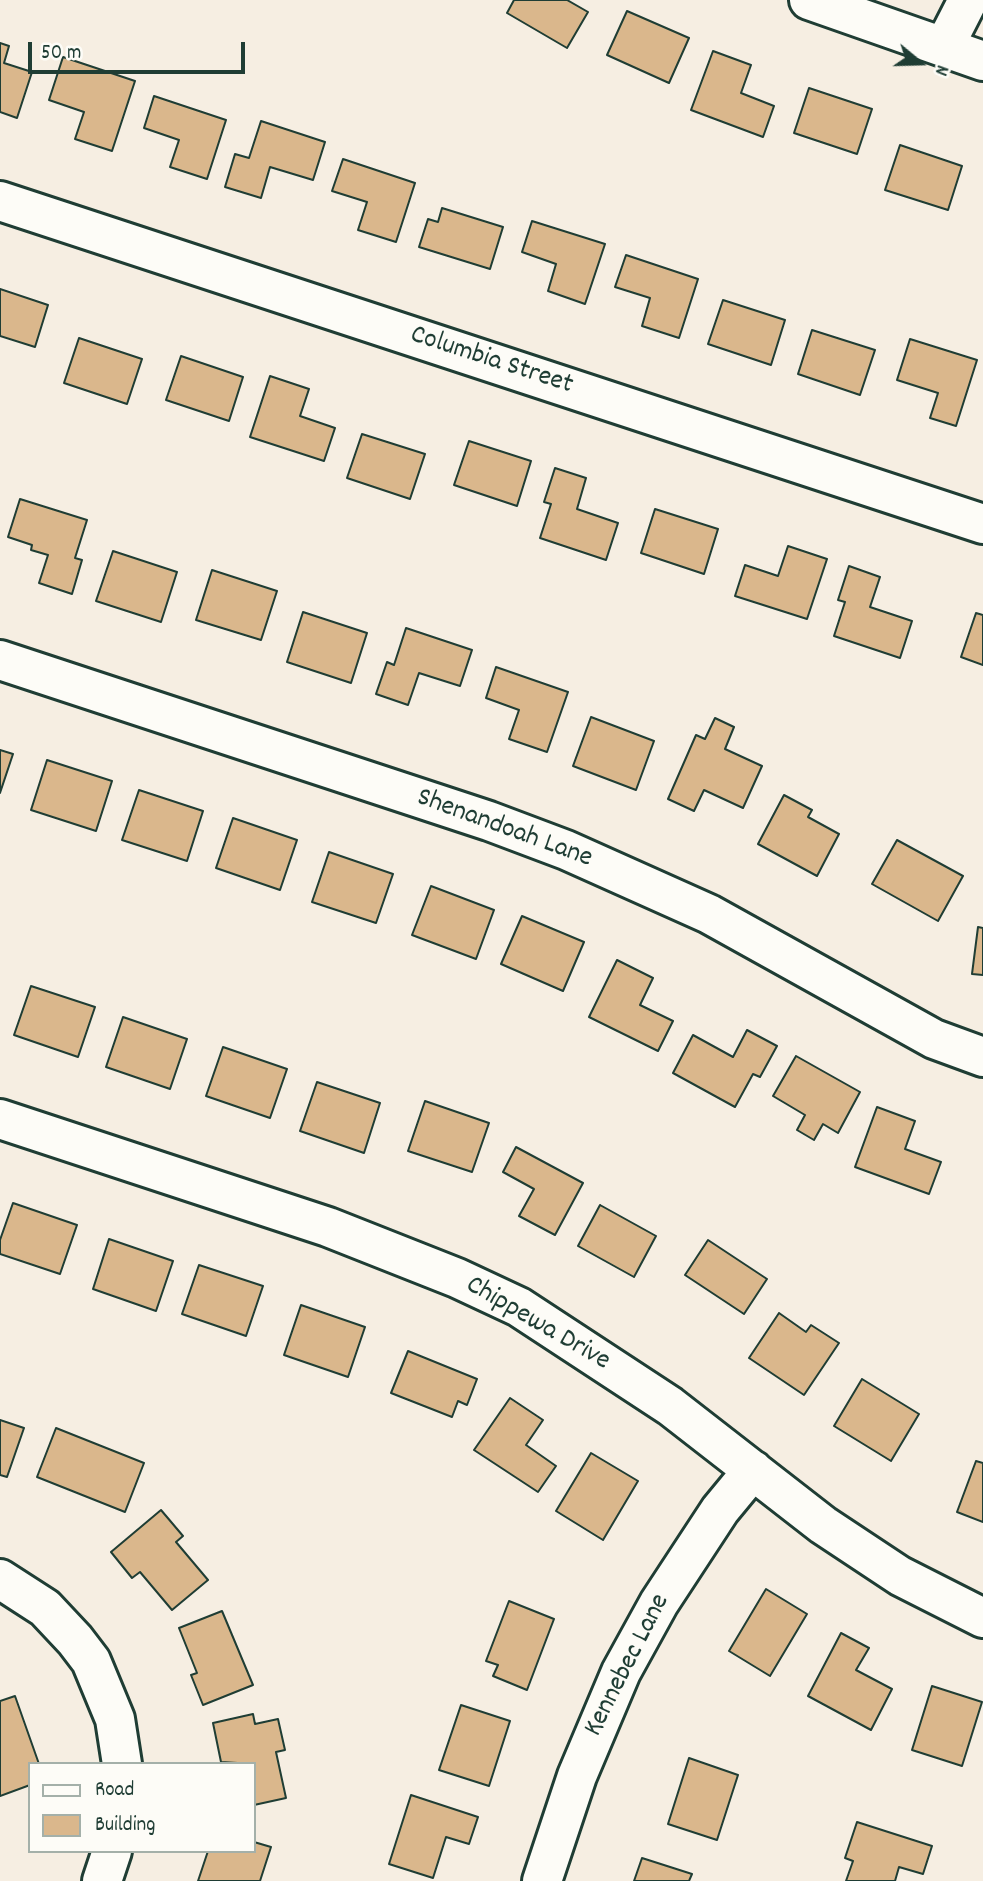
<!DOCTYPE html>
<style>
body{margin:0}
#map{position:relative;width:983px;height:1881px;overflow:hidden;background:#f6eee2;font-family:Dekko,sans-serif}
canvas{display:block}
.legend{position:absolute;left:28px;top:1762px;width:228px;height:91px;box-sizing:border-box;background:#fdfcf7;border:2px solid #a4b0a9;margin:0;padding:9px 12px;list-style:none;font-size:21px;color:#1f3d34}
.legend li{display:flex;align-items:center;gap:14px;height:35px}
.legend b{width:35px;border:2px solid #a4b0a9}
.north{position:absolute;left:885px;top:28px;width:70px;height:70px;-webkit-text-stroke:5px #fdfcf7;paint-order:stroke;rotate:109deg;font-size:19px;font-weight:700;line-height:28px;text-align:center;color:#1f3d34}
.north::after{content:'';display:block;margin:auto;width:24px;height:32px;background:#1f3d34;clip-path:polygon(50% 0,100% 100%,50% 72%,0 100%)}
.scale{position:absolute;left:28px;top:42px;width:217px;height:32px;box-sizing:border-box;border:4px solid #1f3d34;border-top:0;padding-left:9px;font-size:21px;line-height:24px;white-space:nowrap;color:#1f3d34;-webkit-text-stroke:5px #fdfcf7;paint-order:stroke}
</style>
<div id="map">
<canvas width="983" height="1881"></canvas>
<ul class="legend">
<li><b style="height:9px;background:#fdfcf7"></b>Road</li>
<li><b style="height:19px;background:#dab78c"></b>Building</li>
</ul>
<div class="north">N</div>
<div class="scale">50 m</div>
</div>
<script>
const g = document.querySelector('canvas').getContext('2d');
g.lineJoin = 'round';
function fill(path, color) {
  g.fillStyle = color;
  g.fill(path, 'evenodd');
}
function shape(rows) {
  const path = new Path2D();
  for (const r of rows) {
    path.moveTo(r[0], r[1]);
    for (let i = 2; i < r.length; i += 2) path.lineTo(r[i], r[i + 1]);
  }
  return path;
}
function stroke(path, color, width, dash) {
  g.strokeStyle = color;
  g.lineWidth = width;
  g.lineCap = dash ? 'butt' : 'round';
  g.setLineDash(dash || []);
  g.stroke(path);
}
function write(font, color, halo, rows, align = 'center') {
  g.font = font + ' Dekko,sans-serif';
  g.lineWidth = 5;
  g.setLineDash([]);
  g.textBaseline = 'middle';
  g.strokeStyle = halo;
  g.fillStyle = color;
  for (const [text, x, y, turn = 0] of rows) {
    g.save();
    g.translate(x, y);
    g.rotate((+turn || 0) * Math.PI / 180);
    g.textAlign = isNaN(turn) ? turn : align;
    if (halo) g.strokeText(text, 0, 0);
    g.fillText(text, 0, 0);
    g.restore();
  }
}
const building = shape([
 [514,0,567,0,588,12,567,48,507,13,514,0],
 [627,11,689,38,669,83,607,55,627,11],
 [0,43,9,46,4,63,32,72,17,118,0,112,0,43],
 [713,51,751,65,741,93,774,106,763,137,691,110,713,51],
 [63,57,135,81,112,151,75,139,84,112,49,100,63,57],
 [809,88,872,109,857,154,794,133,809,88],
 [154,96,226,120,207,179,170,167,179,140,144,128,154,96],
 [261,121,325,142,313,180,270,167,261,198,225,187,235,154,249,158,261,121],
 [900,145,962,166,948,210,885,190,900,145],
 [343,159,415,183,396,242,358,230,367,202,332,191,343,159],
 [442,208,503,227,490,269,419,247,428,219,438,222,442,208],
 [532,221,605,244,585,304,548,291,556,264,522,252,532,221],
 [626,255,698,279,679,338,642,326,650,298,615,287,626,255],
 [0,289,48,305,35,347,0,336,0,289],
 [723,300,785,320,771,365,708,344,723,300],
 [812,330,875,350,860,395,798,374,812,330],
 [79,338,142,359,127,404,64,383,79,338],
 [910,339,977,360,956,426,930,418,938,393,897,380,910,339],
 [181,356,243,377,229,421,166,400,181,356],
 [270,376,309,389,300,416,335,428,324,461,250,437,270,376],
 [362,434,425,454,410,499,347,478,362,434],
 [469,441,531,461,517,506,454,485,469,441],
 [555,468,586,478,577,509,618,523,606,560,540,538,551,504,544,502,555,468],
 [20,499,87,520,75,558,82,560,72,594,39,583,48,555,31,550,32,545,8,537,20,499],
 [655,509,718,529,704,574,641,553,655,509],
 [788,546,827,559,807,619,735,596,745,565,778,576,788,546],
 [113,551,177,572,161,622,96,601,113,551],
 [849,566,880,577,870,607,912,621,900,658,834,636,845,602,838,600,849,566],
 [212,570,277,591,261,640,196,620,212,570],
 [303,612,367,633,351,683,287,662,303,612],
 [976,613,983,615,983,665,961,657,976,613],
 [406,628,472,650,460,686,419,673,408,705,376,694,387,662,394,665,406,628],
 [496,667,568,692,547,752,509,739,519,710,486,698,496,667],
 [591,717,654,741,636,790,573,766,591,717],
 [715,718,734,727,725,749,762,766,743,808,704,790,694,811,668,799,696,735,705,739,715,718],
 [0,750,13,754,0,793,0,750],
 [47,760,112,781,96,831,31,810,47,760],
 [139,790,203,811,187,861,122,840,139,790],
 [784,795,812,810,808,817,839,834,817,876,758,844,784,795],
 [233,818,297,840,280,890,216,868,233,818],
 [897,840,963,876,938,921,872,884,897,840],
 [329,852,393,874,376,923,312,902,329,852],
 [431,886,494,910,476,959,412,935,431,886],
 [522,916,584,942,563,991,501,964,522,916],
 [978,927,983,928,983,975,972,974,978,927],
 [617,960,653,978,640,1005,673,1021,658,1051,589,1017,617,960],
 [31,986,95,1007,78,1057,14,1035,31,986],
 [123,1017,187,1039,170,1089,106,1067,123,1017],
 [747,1030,777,1046,760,1077,753,1074,735,1107,673,1073,693,1035,733,1057,747,1030],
 [223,1047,287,1069,270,1118,206,1096,223,1047],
 [796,1056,860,1092,838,1133,823,1124,814,1140,797,1130,805,1115,773,1096,796,1056],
 [317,1082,380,1103,364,1153,300,1131,317,1082],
 [425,1101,489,1123,472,1172,408,1151,425,1101],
 [877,1107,915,1121,905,1149,941,1162,929,1194,855,1167,877,1107],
 [516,1147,583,1183,555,1235,519,1216,534,1189,503,1172,516,1147],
 [13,1203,77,1225,60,1274,0,1254,0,1240,13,1203],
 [600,1205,656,1236,634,1277,578,1246,600,1205],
 [109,1239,173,1261,156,1311,93,1289,109,1239],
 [708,1240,767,1279,744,1314,685,1275,708,1240],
 [199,1265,263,1286,246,1336,182,1314,199,1265],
 [301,1305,365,1327,348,1377,284,1355,301,1305],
 [779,1313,806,1332,811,1325,839,1343,804,1395,749,1358,779,1313],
 [408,1351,477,1379,467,1405,458,1401,452,1417,391,1393,408,1351],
 [862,1379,919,1414,891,1461,834,1426,862,1379],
 [510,1398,543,1420,526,1445,556,1466,538,1492,474,1450,510,1398],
 [0,1420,24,1428,7,1477,0,1475,0,1420],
 [56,1428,144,1463,125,1512,37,1477,56,1428],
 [591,1453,638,1481,603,1540,556,1511,591,1453],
 [976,1461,983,1463,983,1522,957,1512,976,1461],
 [161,1510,183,1536,176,1542,208,1580,172,1610,140,1572,132,1578,111,1552,161,1510],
 [766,1589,807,1614,770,1676,729,1651,766,1589],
 [509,1601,554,1619,527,1690,493,1676,498,1665,486,1661,509,1601],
 [222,1611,253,1685,203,1705,191,1675,197,1673,179,1628,222,1611],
 [841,1633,869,1648,856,1670,892,1689,871,1730,808,1696,841,1633],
 [932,1686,982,1702,962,1766,912,1750,932,1686],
 [15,1696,39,1764,30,1764,30,1785,0,1796,0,1701,15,1696],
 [461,1705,510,1721,489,1786,439,1770,461,1705],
 [253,1714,255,1724,278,1719,285,1750,276,1752,286,1798,254,1805,254,1764,221,1762,213,1723,253,1714],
 [689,1758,738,1775,717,1840,668,1824,689,1758],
 [411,1795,478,1817,469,1844,446,1837,433,1878,389,1864,411,1795],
 [857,1822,932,1846,923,1874,899,1867,895,1881,846,1881,853,1861,845,1858,857,1822],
 [254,1842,271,1847,260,1881,198,1881,208,1851,254,1851,254,1842],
 [642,1858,692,1874,689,1881,634,1881,642,1858]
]);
fill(building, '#dab78c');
stroke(building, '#1f3d34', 2);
const minor = shape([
 [809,0,983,61],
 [944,47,968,0],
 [0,201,983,524],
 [0,660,489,821,566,850,709,914,934,1039,983,1057],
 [0,1119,328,1227,457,1278,519,1307,670,1406,823,1525,900,1576,983,1618],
 [0,1579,45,1608,75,1640,91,1661,115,1719,122,1764],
 [102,1881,112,1851],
 [542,1881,577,1776,621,1672,659,1603,720,1510,753,1470]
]);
stroke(minor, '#1f3d34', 44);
stroke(minor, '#fdfcf7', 38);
write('28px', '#1f3d34', '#fdfcf7', [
 ["Columbia Street",491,362,18],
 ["Shenandoah Lane",504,830,20],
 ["Chippewa Drive",537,1325,30],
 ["Kennebec Lane",629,1666,-63]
]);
</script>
